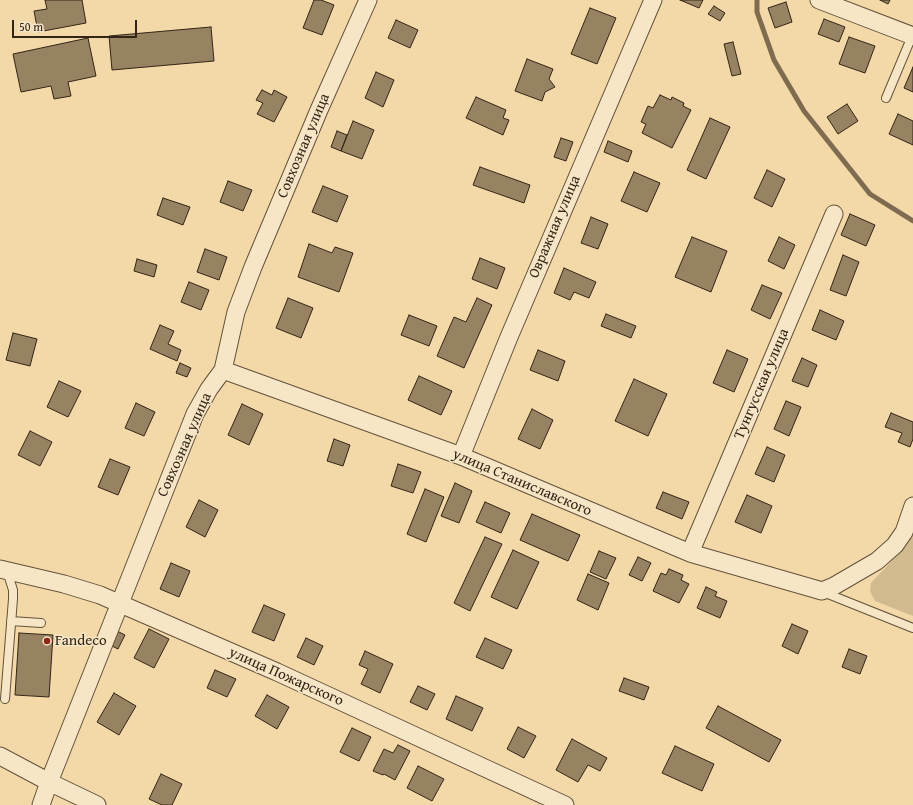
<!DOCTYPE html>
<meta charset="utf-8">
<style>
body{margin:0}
#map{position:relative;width:913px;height:805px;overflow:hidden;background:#f3d8a8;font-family:"Gentium Book Plus",serif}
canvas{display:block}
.scale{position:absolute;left:12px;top:20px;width:125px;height:18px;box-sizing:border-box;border:2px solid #332516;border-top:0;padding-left:5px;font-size:12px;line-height:14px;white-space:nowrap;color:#332516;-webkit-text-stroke:3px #f7e6c6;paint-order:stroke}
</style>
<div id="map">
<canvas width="913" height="805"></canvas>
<div class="scale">50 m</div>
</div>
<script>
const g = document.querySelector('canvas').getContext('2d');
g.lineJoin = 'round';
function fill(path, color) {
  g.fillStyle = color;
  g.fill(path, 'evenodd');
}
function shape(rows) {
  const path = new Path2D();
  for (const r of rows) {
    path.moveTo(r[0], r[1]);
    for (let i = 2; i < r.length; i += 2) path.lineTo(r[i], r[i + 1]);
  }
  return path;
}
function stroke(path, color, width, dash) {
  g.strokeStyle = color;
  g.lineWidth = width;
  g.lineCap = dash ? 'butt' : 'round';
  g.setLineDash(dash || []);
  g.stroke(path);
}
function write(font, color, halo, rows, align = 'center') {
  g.font = font + ' "Gentium Book Plus",serif';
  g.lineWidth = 3;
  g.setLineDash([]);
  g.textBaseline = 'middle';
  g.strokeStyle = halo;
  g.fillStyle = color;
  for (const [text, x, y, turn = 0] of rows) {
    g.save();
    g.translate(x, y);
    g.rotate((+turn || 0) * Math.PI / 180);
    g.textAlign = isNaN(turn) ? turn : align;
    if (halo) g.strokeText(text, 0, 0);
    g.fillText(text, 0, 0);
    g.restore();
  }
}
fill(shape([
 [913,529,913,616,875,601,870,591,871,583,887,566,899,553]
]), '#d2ba8f');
stroke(shape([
 [757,0,757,12,774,60,804,111,870,194,913,221]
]), '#7f6c50', 5);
const building = shape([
 [45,0,82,0,86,23,38,32,34,11,47,9,45,0],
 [314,0,321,0,334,5,322,35,303,28,314,0],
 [680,0,703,0,699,8,680,0],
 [880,0,890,0,888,4,880,0],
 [786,2,792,22,775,28,768,8,786,2],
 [714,6,725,13,720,21,708,14,714,6],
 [590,8,616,18,597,64,571,54,590,8],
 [824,19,845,27,839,42,818,34,824,19],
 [396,20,418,30,410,48,388,38,396,20],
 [211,27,214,61,112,70,109,36,211,27],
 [849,37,875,46,865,73,839,64,849,37],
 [88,38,96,76,68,82,71,96,54,99,51,86,21,92,13,54,88,38],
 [733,42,741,74,732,76,724,44,733,42],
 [527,59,553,69,549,79,555,87,545,92,542,101,515,91,527,59],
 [913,67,913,92,904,88,913,67],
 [376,72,394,80,383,107,365,98,376,72],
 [262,90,272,95,274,90,287,97,274,122,257,114,263,103,256,100,262,90],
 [660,95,671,100,672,97,684,103,683,106,691,110,672,148,642,133,646,124,641,122,648,106,653,108,660,95],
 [476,97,506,110,503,118,509,120,503,135,466,118,476,97],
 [847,104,858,121,838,134,827,117,847,104],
 [898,114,913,121,913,145,889,134,898,114],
 [710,118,730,127,706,179,687,170,710,118],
 [353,121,374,130,362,159,341,151,353,121],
 [337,131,347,135,341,151,331,147,337,131],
 [561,138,573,142,566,161,554,157,561,138],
 [608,141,632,151,628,162,604,152,608,141],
 [480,167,530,185,524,203,473,185,480,167],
 [767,170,785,179,772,207,754,198,767,170],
 [634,172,660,183,647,212,621,201,634,172],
 [228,181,252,190,243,211,220,202,228,181],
 [323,186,348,196,337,222,312,212,323,186],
 [163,198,190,207,183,225,157,215,163,198],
 [850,214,875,225,866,246,841,235,850,214],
 [591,217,608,224,598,249,581,243,591,217],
 [692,237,727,251,711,292,675,277,692,237],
 [779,237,795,245,784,269,768,261,779,237],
 [309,244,332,253,335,247,353,253,339,292,298,277,309,244],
 [205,249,227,257,219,280,197,272,205,249],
 [843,255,859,262,846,296,830,290,843,255],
 [480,258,505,268,497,289,472,279,480,258],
 [137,259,157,265,154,277,134,271,137,259],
 [564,268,596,282,589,298,574,292,570,300,554,293,564,268],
 [189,282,209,290,201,310,181,302,189,282],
 [762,285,782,293,770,319,751,310,762,285],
 [288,298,313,308,301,338,276,328,288,298],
 [477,298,492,305,464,368,437,356,454,317,466,322,477,298],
 [820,310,844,321,836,340,812,330,820,310],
 [606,314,636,326,631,338,601,326,606,314],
 [409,315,437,326,429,346,401,335,409,315],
 [160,325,174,331,168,344,181,350,177,361,150,349,160,325],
 [13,333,37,339,30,366,6,360,13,333],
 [538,350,565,361,558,381,530,370,538,350],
 [727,350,748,359,734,392,713,383,727,350],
 [802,358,817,365,808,387,792,381,802,358],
 [180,363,191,368,187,377,176,373,180,363],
 [419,376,452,391,441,415,408,400,419,376],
 [634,379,667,394,648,436,615,421,634,379],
 [59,381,81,391,68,417,47,407,59,381],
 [786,401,801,407,789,436,774,429,786,401],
 [136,403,155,412,144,436,125,428,136,403],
 [242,404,263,414,249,445,228,435,242,404],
 [532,409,553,420,540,449,518,439,532,409],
 [891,413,913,422,913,439,910,447,898,442,902,433,885,427,891,413],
 [30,431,52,442,40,466,18,455,30,431],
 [334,439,350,445,343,466,327,461,334,439],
 [767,447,785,455,774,482,755,474,767,447],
 [110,459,130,467,118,495,98,487,110,459],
 [398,464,421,472,413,493,391,486,398,464],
 [455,483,472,491,459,523,441,516,455,483],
 [425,489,444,497,426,542,407,534,425,489],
 [663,492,689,502,682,519,656,508,663,492],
 [747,495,772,506,761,533,735,522,747,495],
 [199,500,218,510,205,537,186,527,199,500],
 [485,502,510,513,501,533,476,522,485,502],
 [532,514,580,535,568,561,520,540,532,514],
 [485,537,502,544,470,611,454,603,485,537],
 [513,550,539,562,517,609,491,597,513,550],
 [599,551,616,558,606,579,590,572,599,551],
 [638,557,651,563,642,581,629,575,638,557],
 [171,563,190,571,179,597,160,589,171,563],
 [669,569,683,575,681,580,689,584,679,603,653,591,661,573,666,575,669,569],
 [588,574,609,583,598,610,577,600,588,574],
 [706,587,717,592,715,596,727,601,720,618,697,608,706,587],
 [264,605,285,614,274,641,252,632,264,605],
 [792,624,808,631,798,654,782,646,792,624],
 [149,629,169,639,154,668,134,658,149,629],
 [117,631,125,635,118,649,110,645,117,631],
 [19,633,53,635,49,697,15,695,19,633],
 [306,638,323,646,314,665,297,657,306,638],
 [485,638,512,650,503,669,476,657,485,638],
 [849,649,867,656,860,674,842,667,849,649],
 [365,651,393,664,380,693,361,684,368,669,359,665,365,651],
 [215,670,236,679,227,697,207,688,215,670],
 [624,678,649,687,644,700,619,691,624,678],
 [418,686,435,694,427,710,410,702,418,686],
 [114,693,136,706,119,735,97,722,114,693],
 [267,695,289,707,277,729,255,716,267,695],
 [456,696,483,708,472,731,446,719,456,696],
 [718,706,781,740,769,762,706,728,718,706],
 [518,727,536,736,524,758,507,749,518,727],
 [352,728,371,737,359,761,340,752,352,728],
 [572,739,607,758,600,771,588,765,578,782,556,770,572,739],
 [398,745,410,751,395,780,384,774,383,775,373,771,384,749,393,753,398,745],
 [675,746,714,764,702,791,662,773,675,746],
 [418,766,444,779,432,801,407,788,418,766],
 [161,774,182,784,172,805,162,805,149,799,161,774]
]);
fill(building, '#978262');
stroke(building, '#332516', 1);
const lane = shape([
 [886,98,912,36],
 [823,592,913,628],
 [11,621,41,623],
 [5,699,13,599,13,590,7,571]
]);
const street = shape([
 [819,0,913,36],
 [223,370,461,456,690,553,822,591,834,586,877,561,895,545,904,532,913,506],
 [461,456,509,337,653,0],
 [690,553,834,214],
 [0,569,64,584,100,595,277,672,565,805],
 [0,756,49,782,97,805],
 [41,805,49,782,195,414,209,389,223,370,236,312,253,267,319,110,368,0]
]);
stroke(lane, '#63523a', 10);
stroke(street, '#63523a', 19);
stroke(lane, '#f7e6c6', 8);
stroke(street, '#f7e6c6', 17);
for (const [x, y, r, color] of [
 [47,641,4,"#8f2418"]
]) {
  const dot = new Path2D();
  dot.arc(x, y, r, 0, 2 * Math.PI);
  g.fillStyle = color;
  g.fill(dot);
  stroke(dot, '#f7e6c6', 1.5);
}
write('15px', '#332516', '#f7e6c6', [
 ["Совхозная улица",304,146,-67],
 ["Овражная улица",555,227,-67],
 ["Тунгусская улица",762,384,-67],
 ["Совхозная улица",185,445,-66],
 ["улица Станиславского",522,483,23],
 ["улица Пожарского",286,677,24]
]);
write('15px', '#332516', '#f7e6c6', [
 ["Fandeco",55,641]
], 'left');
</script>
